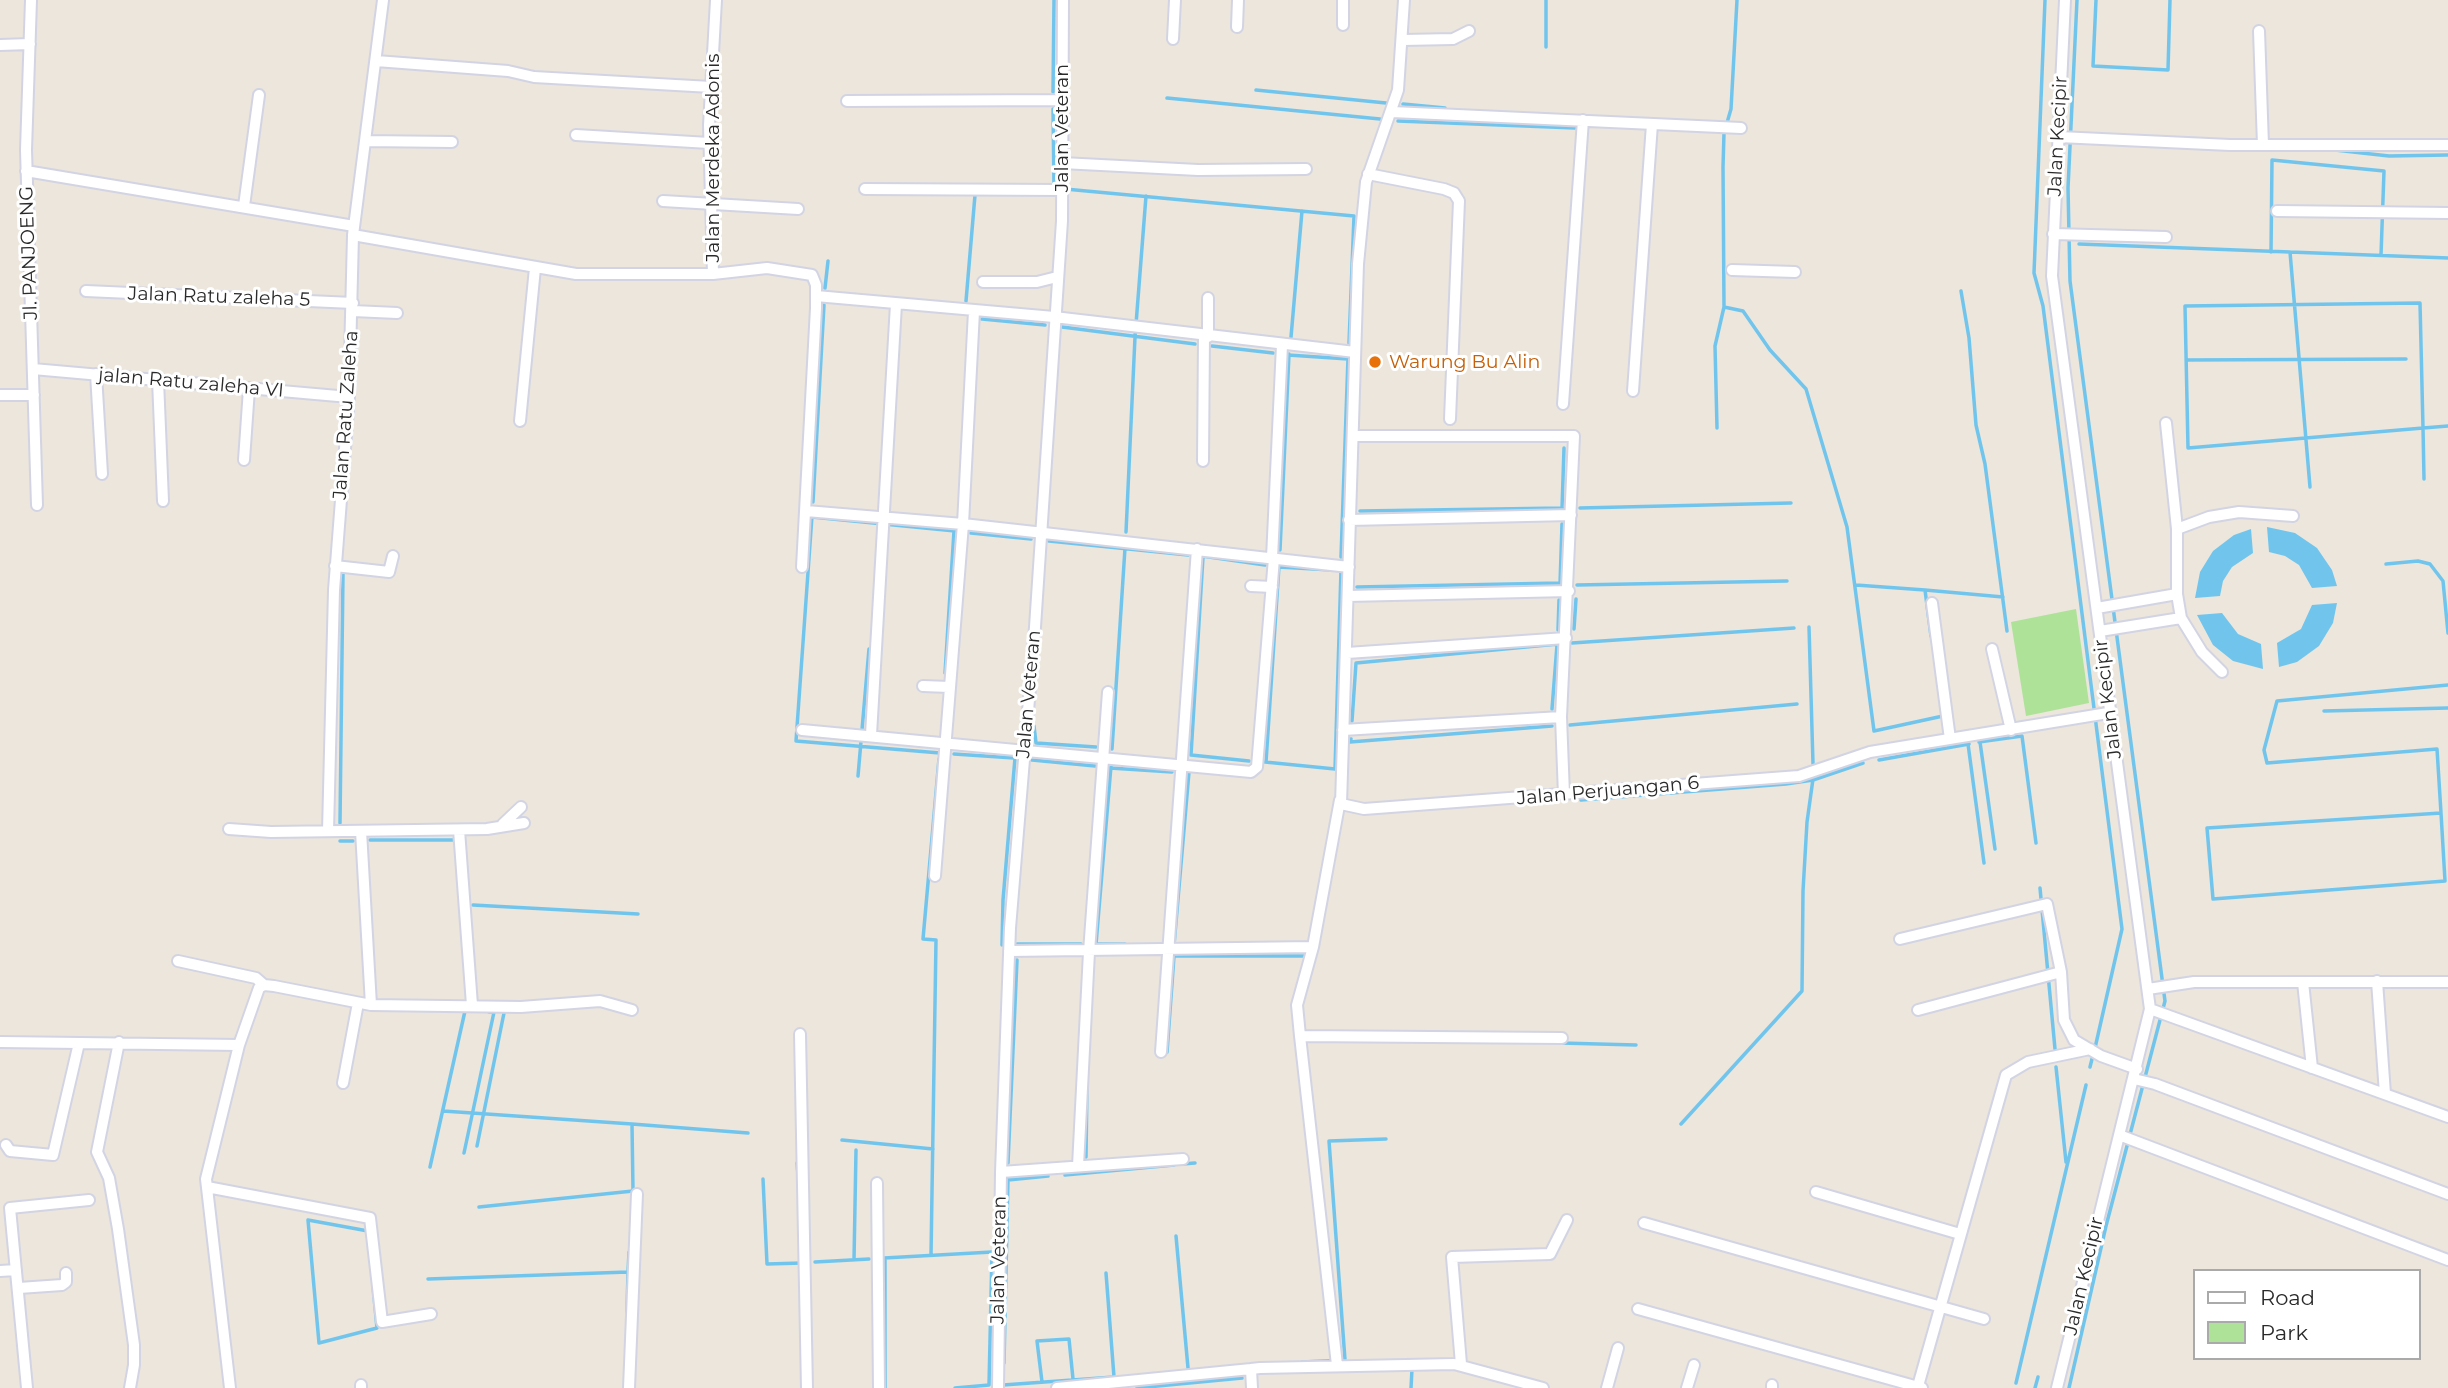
<!DOCTYPE html>
<style>
body{margin:0}
#map{position:relative;width:2448px;height:1388px;overflow:hidden;background:#ece6dc;font-family:Montserrat,sans-serif}
canvas{display:block}
.legend{position:absolute;left:2193px;top:1269px;width:228px;height:91px;box-sizing:border-box;background:#fff;border:2px solid #aaa;margin:0;padding:9px 12px;list-style:none;font-size:21px;color:#2a2a2a}
.legend li{display:flex;align-items:center;gap:14px;height:35px}
.legend b{width:35px;border:2px solid #aaa}
</style>
<div id="map">
<canvas width="2448" height="1388"></canvas>
<ul class="legend">
<li><b style="height:9px;background:#fff"></b>Road</li>
<li><b style="height:19px;background:#aee299"></b>Park</li>
</ul>
</div>
<script>
const g = document.querySelector('canvas').getContext('2d');
g.lineJoin = 'round';
function fill(path, color) {
  g.fillStyle = color;
  g.fill(path, 'evenodd');
}
function shape(rows) {
  const path = new Path2D();
  for (const r of rows) {
    path.moveTo(r[0], r[1]);
    for (let i = 2; i < r.length; i += 2) path.lineTo(r[i], r[i + 1]);
  }
  return path;
}
function stroke(path, color, width, dash) {
  g.strokeStyle = color;
  g.lineWidth = width;
  g.lineCap = dash ? 'butt' : 'round';
  g.setLineDash(dash || []);
  g.stroke(path);
}
function write(font, color, halo, rows, align = 'center') {
  g.font = font + ' Montserrat,sans-serif';
  g.lineWidth = 6;
  g.setLineDash([]);
  g.textBaseline = 'middle';
  g.strokeStyle = halo;
  g.fillStyle = color;
  for (const [text, x, y, turn = 0] of rows) {
    g.save();
    g.translate(x, y);
    g.rotate((+turn || 0) * Math.PI / 180);
    g.textAlign = isNaN(turn) ? turn : align;
    if (halo) g.strokeText(text, 0, 0);
    g.fillText(text, 0, 0);
    g.restore();
  }
}
fill(shape([
 [2076,609,2089,703,2026,716,2011,622]
]), '#aee299');
fill(shape([
 [2267,527,2295,533,2317,548,2332,570,2337,586,2312,588,2299,565,2285,556,2269,552],
 [2251,529,2253,553,2232,567,2223,581,2220,596,2195,598,2200,572,2213,551,2234,535],
 [2337,603,2333,623,2319,646,2297,662,2279,667,2277,643,2301,629,2312,605],
 [2222,613,2238,634,2261,644,2263,669,2233,661,2213,645,2197,615]
]), '#71c5ed');
stroke(shape([
 [1737,0,1731,109,1724,133,1723,167,1724,307,1743,311,1770,350,1806,389,1847,527,1874,731,1943,716],
 [2045,0,2034,273,2043,306,2122,929,2095,1048],
 [2096,0,2093,66,2168,70,2170,0],
 [1546,47,1546,0],
 [1256,90,1386,103],
 [1053,92,1054,0],
 [1167,98,1380,119],
 [1403,104,1445,108],
 [1053,109,1054,187],
 [1398,121,1575,128],
 [2335,150,2389,156,2448,155],
 [1065,189,1354,216,1349,343],
 [2079,244,2448,258],
 [2271,252,2272,160,2384,171,2381,255],
 [2290,252,2310,487],
 [825,288,828,261],
 [1961,291,1969,338,1976,425,1985,464,2007,631],
 [966,301,975,195],
 [982,319,1045,325],
 [1062,327,1195,344],
 [1291,337,1302,211],
 [1212,346,1273,353],
 [1288,355,1348,359],
 [2186,360,2406,359],
 [1717,428,1715,346,1724,307],
 [2424,479,2423,428,2420,303,2185,306,2188,448,2423,428,2448,426],
 [813,502,824,305],
 [1580,508,1791,503],
 [1562,509,1564,448],
 [1360,511,1563,508],
 [812,516,796,741,940,753],
 [812,517,955,531],
 [1126,532,1135,337,1146,196],
 [971,533,1031,539],
 [1049,541,1188,555],
 [1280,550,1289,354],
 [1202,556,1265,565],
 [1341,557,1348,358],
 [2386,564,2418,561,2430,564,2443,581,2448,633],
 [1278,567,1332,570],
 [1560,584,1562,524],
 [1577,585,1787,581],
 [1856,585,1925,590],
 [1357,587,1560,583],
 [1809,627,1813,764],
 [1574,629,1576,599],
 [1558,630,1559,600],
 [1931,636,1925,590,2003,597],
 [1572,643,1794,628],
 [945,673,954,531],
 [1552,709,1557,645],
 [2324,711,2448,708],
 [1352,721,1356,663,1558,644],
 [1570,725,1797,704],
 [1034,726,1036,743,1096,747],
 [1351,739,1350,742,1552,726],
 [1979,742,2022,736,2036,843],
 [1980,742,1995,849],
 [1968,744,1984,863],
 [1112,749,1125,548],
 [954,754,1014,758],
 [1191,755,1203,557],
 [1191,755,1249,761],
 [1032,760,1095,766],
 [1879,760,1969,744],
 [1265,762,1335,769,1341,570],
 [1266,762,1279,566],
 [1110,768,1172,772],
 [858,776,869,649],
 [1581,800,1786,784,1813,780,1863,763],
 [2441,813,2207,828,2213,899,2445,881,2441,813,2437,749,2267,763,2264,750,2277,701,2448,685],
 [340,823,343,573],
 [370,840,455,840],
 [340,841,353,841],
 [2040,888,2055,1049],
 [473,905,638,914],
 [1017,944,1081,944],
 [1095,944,1125,944],
 [1096,944,1111,766],
 [1002,945,1003,900,1015,758],
 [1174,945,1189,772],
 [1174,956,1309,956],
 [1561,1043,1636,1045],
 [1167,1052,1174,956],
 [2056,1067,2066,1162],
 [2090,1067,2093,1055],
 [443,1111,632,1124,633,1191,479,1207],
 [632,1124,748,1133],
 [1681,1124,1802,991,1803,891,1807,822,1813,779],
 [842,1140,933,1149],
 [477,1146,504,1013],
 [464,1153,494,1012,489,1012],
 [1086,1157,1087,1082],
 [797,1163,798,1175],
 [1008,1163,1017,960],
 [1182,1164,1195,1163],
 [430,1167,465,1011],
 [1065,1175,1174,1165],
 [763,1179,767,1264,802,1263],
 [1008,1180,1048,1176],
 [368,1231,308,1220,319,1343,377,1328,373,1286],
 [1176,1236,1188,1368],
 [931,1255,936,940,923,939,939,759],
 [884,1258,992,1252,989,1385,955,1388],
 [885,1258,885,1388],
 [854,1260,856,1150],
 [815,1262,869,1259],
 [428,1279,628,1272,629,1252],
 [627,1312,628,1272],
 [1302,1362,1345,1360,1329,1141,1386,1139],
 [1004,1363,1008,1179],
 [1003,1381,1003,1385,1114,1377,1106,1273],
 [1042,1382,1037,1341,1069,1339,1073,1379],
 [2016,1383,2086,1085],
 [1137,1388,1242,1378],
 [1411,1388,1412,1369],
 [2035,1388,2038,1377],
 [2069,1388,2106,1226,2165,1001,2070,281,2068,188,2077,0]
]), '#71c5ed', 3.5);
const minor = shape([
 [31,0,26,150,37,505],
 [1343,0,1343,25],
 [1404,0,1398,90,1366,182,1358,264,1341,804,1364,809,1799,776,1870,752,2108,713],
 [1237,27,1238,0],
 [2259,31,2263,145],
 [1173,39,1175,0],
 [1403,40,1453,39,1469,31],
 [0,45,30,44],
 [376,61,508,71,534,77,711,87],
 [847,101,1062,100],
 [1392,112,1741,128],
 [576,135,709,143],
 [2059,137,2230,145,2448,145],
 [365,141,452,142],
 [1062,163,1198,170,1306,169],
 [26,171,354,226],
 [1368,174,1444,189,1454,193,1459,201,1450,419],
 [865,189,1062,190],
 [663,201,798,209],
 [244,206,259,95],
 [2277,211,2448,213],
 [2053,234,2166,237],
 [353,235,576,274,713,274,767,268,812,275,816,285,816,308,802,567],
 [1732,270,1795,272],
 [713,274,709,125,716,0],
 [983,282,1037,282,1057,277],
 [86,291,353,303],
 [816,296,1054,317,1355,352],
 [353,311,397,313],
 [1208,337,1208,298],
 [33,369,349,397],
 [96,374,102,474],
 [158,380,163,501],
 [1633,391,1652,124],
 [0,395,34,395],
 [1563,404,1583,120],
 [520,421,535,268],
 [2166,423,2177,529,2177,594,2181,618,2202,652,2222,672],
 [1353,436,1574,436,1561,717,1564,795],
 [244,460,249,389],
 [1203,461,1204,336],
 [806,511,963,524,1349,567],
 [1349,520,1571,515],
 [2177,529,2209,517,2239,512,2293,516],
 [1272,558,1282,345],
 [335,566,389,572,393,556],
 [1251,586,1272,587],
 [1348,596,1569,591],
 [1932,603,1950,739],
 [2097,608,2177,594],
 [2100,631,2181,618],
 [1992,649,2011,730],
 [1347,653,1566,638],
 [923,686,949,687],
 [802,730,1251,772,1257,767,1274,558],
 [1343,730,1561,717],
 [871,735,896,304],
 [1340,800,1313,947,1297,1005,1300,1036,1562,1038],
 [503,824,521,807],
 [229,829,271,832,487,829,524,823],
 [459,830,472,1005],
 [328,831,334,590,349,397,353,235,383,0],
 [361,831,371,1005],
 [935,876,963,524,974,311],
 [1900,939,2047,904,2061,972,2064,1020,2074,1040,2101,1056,2137,1069],
 [1009,951,1313,947],
 [178,961,256,978,264,985],
 [2377,981,2385,1094],
 [2303,982,2312,1068],
 [2148,989,2194,982,2448,982],
 [2150,1009,2448,1117],
 [1918,1010,2061,972],
 [800,1034,807,1388],
 [1300,1036,1337,1365],
 [0,1042,239,1045],
 [119,1042,97,1152,109,1178,118,1229,134,1345,134,1365,130,1388],
 [1161,1052,1197,549],
 [2134,1079,2155,1084,2448,1194],
 [343,1083,358,1003],
 [2119,1135,2448,1260],
 [6,1145,10,1151,53,1155,79,1043],
 [1078,1166,1089,952,1108,692],
 [1001,1172,1183,1159],
 [877,1183,879,1388],
 [207,1187,370,1218,382,1322,431,1314],
 [1816,1192,1960,1234],
 [1644,1223,1984,1319],
 [0,1271,16,1270],
 [19,1288,62,1285,66,1282,66,1273],
 [1638,1309,1922,1388],
 [1461,1364,1452,1257,1550,1254,1567,1220],
 [361,1385,361,1388],
 [1918,1386,2006,1075,2028,1062,2090,1049],
 [27,1388,10,1208,89,1200],
 [230,1388,206,1179,239,1045,259,988,264,985,274,986,371,1005,521,1007,600,1001,632,1010],
 [629,1388,637,1194],
 [998,1388,1001,1172,1010,928,1035,627,1062,221,1063,0],
 [1057,1388,1251,1369],
 [1252,1388,1251,1369,1260,1368,1454,1364,1543,1388],
 [1607,1388,1618,1348],
 [1687,1388,1694,1365],
 [1772,1388,1772,1385],
 [2057,1388,2150,1009,2052,276,2065,0]
]);
stroke(minor, '#d2d4e3', 14);
stroke(minor, '#fff', 10);
for (const [x, y, r, color] of [
 [1375,362,7,"#e8710a"]
]) {
  const dot = new Path2D();
  dot.arc(x, y, r, 0, 2 * Math.PI);
  g.fillStyle = color;
  g.fill(dot);
  stroke(dot, '#fff', 2.5);
}
write('19px', '#2a2a2a', '#fff', [
 ["Jalan Veteran",1062,128,-90],
 ["Jalan Kecipir",2058,136,-87],
 ["Jalan Merdeka Adonis",713,158,-90],
 ["Jl. PANJOENG",29,253,-92],
 ["Jalan Ratu zaleha 5",219,297,2],
 ["jalan Ratu zaleha VI",191,383,5],
 ["Jalan Ratu Zaleha",346,415,-86],
 ["Jalan Veteran",1029,694,-85],
 ["Jalan Kecipir",2108,699,-97],
 ["Jalan Perjuangan 6",1608,791,-5],
 ["Jalan Veteran",999,1260,-89],
 ["Jalan Kecipir",2084,1276,-77]
]);
write('19px', '#c56008', '#fff', [
 ["Warung Bu Alin",1389,362]
], 'left');
</script>
